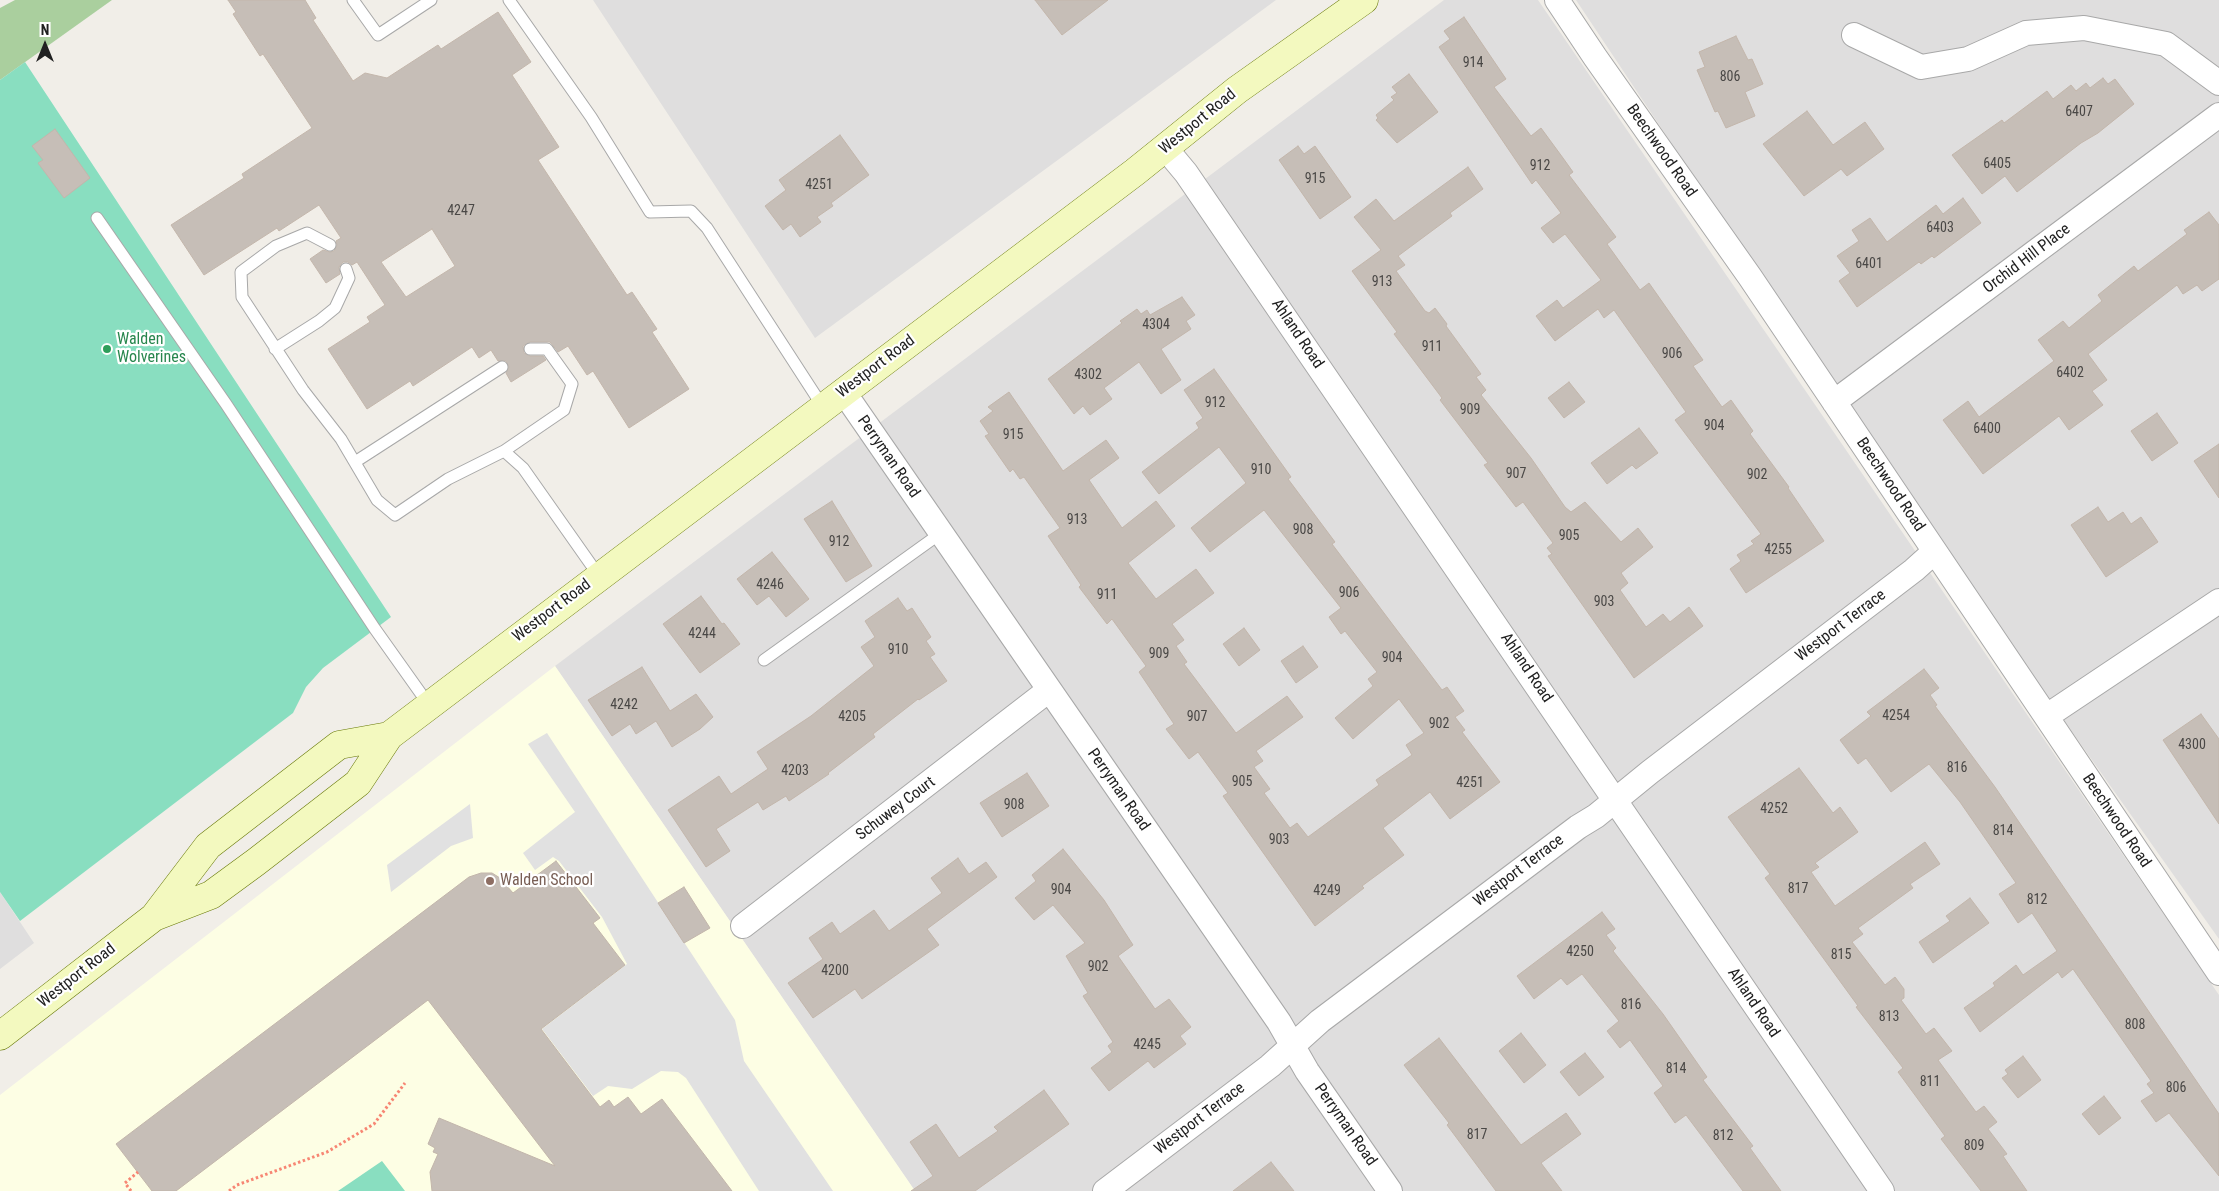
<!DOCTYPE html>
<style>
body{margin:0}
#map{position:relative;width:2219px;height:1191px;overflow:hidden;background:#f1eee8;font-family:"Roboto Condensed",sans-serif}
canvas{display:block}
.north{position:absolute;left:20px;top:20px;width:50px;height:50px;-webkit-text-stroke:4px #fff;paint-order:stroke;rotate:0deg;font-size:14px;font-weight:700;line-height:20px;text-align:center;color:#212121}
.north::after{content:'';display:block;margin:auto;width:18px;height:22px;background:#212121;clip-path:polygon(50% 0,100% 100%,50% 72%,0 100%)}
</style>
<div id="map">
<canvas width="2219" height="1191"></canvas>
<div class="north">N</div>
</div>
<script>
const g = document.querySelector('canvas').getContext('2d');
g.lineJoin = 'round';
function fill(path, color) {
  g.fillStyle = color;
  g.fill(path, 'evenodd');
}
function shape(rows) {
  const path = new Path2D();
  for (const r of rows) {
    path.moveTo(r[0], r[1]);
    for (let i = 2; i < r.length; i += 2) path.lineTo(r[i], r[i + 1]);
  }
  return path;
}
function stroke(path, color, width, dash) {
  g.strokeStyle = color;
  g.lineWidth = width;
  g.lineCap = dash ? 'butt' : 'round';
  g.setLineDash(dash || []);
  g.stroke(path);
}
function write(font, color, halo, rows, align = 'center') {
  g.font = font + ' "Roboto Condensed",sans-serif';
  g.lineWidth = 4.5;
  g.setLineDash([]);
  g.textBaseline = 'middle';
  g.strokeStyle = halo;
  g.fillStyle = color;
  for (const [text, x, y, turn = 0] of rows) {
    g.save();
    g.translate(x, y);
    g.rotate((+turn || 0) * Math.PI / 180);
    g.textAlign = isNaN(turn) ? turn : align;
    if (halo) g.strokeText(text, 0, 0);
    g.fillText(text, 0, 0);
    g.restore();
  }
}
fill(shape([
 [593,0,1276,0,815,338],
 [1444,0,1538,0,2219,995,2219,1191,915,1191,555,666],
 [1576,0,2219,0,2219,939,1933,536],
 [0,892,34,943,0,969]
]), '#dfdede');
fill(shape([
 [555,666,915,1191,0,1191,0,1095]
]), '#fdfee4');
fill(shape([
 [15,0,112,0,0,80,0,8]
]), '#aacf9e');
fill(shape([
 [25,62,391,617,323,668,306,687,293,713,20,921,0,892,0,80],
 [382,1161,405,1191,338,1191]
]), '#89dec0');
fill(shape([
 [547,733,735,1020,744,1061,833,1191,759,1191,686,1078,678,1072,661,1071,632,1089,608,1086,593,1096,542,1029,627,964,602,917,559,861,553,857,535,870,523,853,575,812,528,744],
 [470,804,473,838,451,846,391,892,387,865]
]), '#e1e1e1');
const building = shape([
 [228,0,305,0,316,18,313,20,353,81,365,73,387,78,438,45,441,49,498,12,531,62,512,75,559,147,538,160,627,295,632,292,657,329,652,332,689,389,629,428,593,371,587,375,568,346,558,352,550,342,530,342,523,346,524,353,530,356,543,356,546,360,511,382,506,373,509,367,506,361,498,361,491,350,479,358,472,347,413,386,410,381,367,409,328,349,370,322,367,317,385,305,357,262,352,265,348,262,343,262,339,267,340,274,326,283,310,259,323,250,330,252,334,251,337,245,336,241,341,238,319,205,279,231,277,228,204,275,171,225,244,178,242,174,312,128,263,54,260,56,233,14,236,12,228,0],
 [432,229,455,266,406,297,381,262,432,229],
 [1035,0,1108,0,1062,35,1035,0],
 [1464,17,1506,79,1494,87,1531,136,1541,128,1563,158,1573,172,1569,175,1616,237,1607,244,1640,290,1649,283,1703,360,1693,366,1722,407,1731,400,1753,431,1750,434,1789,487,1788,488,1824,541,1746,593,1730,569,1741,561,1737,555,1754,544,1751,541,1761,534,1675,420,1686,412,1614,310,1604,318,1598,309,1555,341,1536,316,1557,300,1563,308,1601,280,1565,234,1553,243,1541,228,1561,213,1536,180,1532,184,1439,47,1450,39,1444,31,1464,17],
 [1736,36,1748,60,1752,59,1763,84,1745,92,1755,116,1726,128,1718,111,1715,112,1697,70,1705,67,1699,52,1736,36],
 [1409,74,1438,112,1397,143,1376,120,1378,118,1376,115,1394,100,1391,97,1397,93,1392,87,1409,74],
 [2103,78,2108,84,2115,79,2134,104,2098,133,2081,143,2017,192,2005,176,1982,194,1952,155,2002,120,2004,123,2047,91,2053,99,2071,85,2076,91,2086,83,2090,88,2103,78],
 [1807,111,1833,145,1865,122,1884,149,1847,176,1841,169,1804,196,1763,144,1807,111],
 [55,129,90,178,64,198,38,163,43,160,32,146,55,129],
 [840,135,869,175,831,203,833,206,817,217,821,222,800,237,791,224,783,230,765,206,786,190,779,180,840,135],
 [1298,146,1304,154,1315,146,1351,197,1320,219,1279,160,1298,146],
 [1468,167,1483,189,1450,213,1452,216,1398,256,1405,265,1396,271,1425,311,1429,313,1435,308,1447,324,1446,326,1481,374,1476,377,1486,390,1481,395,1531,458,1565,507,1571,512,1585,502,1621,542,1638,528,1653,547,1621,573,1628,583,1620,590,1646,627,1663,614,1670,622,1689,607,1703,626,1634,678,1548,556,1552,554,1547,548,1553,543,1523,502,1516,507,1484,465,1488,463,1440,400,1442,398,1394,334,1397,332,1352,271,1381,250,1354,217,1376,199,1394,221,1468,167],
 [1963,198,1981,223,1934,258,1932,256,1921,264,1919,262,1857,307,1839,281,1850,273,1837,256,1859,241,1852,230,1870,218,1887,242,1936,205,1943,214,1963,198],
 [2209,212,2219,225,2219,279,2202,291,2197,285,2183,294,2177,285,2088,354,2107,380,2092,391,2103,405,2069,430,2059,416,1983,474,1943,420,1968,401,1979,417,2054,361,2038,340,2063,321,2069,328,2102,301,2098,295,2134,266,2138,271,2187,234,2184,230,2209,212],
 [1182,297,1195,315,1186,321,1191,329,1161,349,1181,380,1161,394,1139,362,1104,388,1112,399,1090,415,1083,406,1074,414,1048,379,1122,323,1120,321,1137,309,1141,314,1147,310,1150,315,1182,297],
 [1214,369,1291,477,1288,479,1335,542,1332,544,1442,690,1447,687,1464,711,1455,717,1465,730,1462,732,1500,782,1450,819,1430,792,1383,828,1404,855,1362,886,1364,888,1315,926,1223,796,1228,793,1198,752,1189,759,1166,729,1174,724,1139,672,1146,666,1112,619,1107,624,1079,587,1081,585,1048,536,1060,528,1024,477,1020,479,1013,469,1010,472,985,436,989,434,980,421,993,411,988,407,1009,392,1063,471,1106,440,1119,458,1089,480,1122,528,1156,501,1175,526,1128,563,1156,599,1196,569,1214,593,1172,624,1184,640,1176,646,1187,662,1184,664,1236,733,1287,696,1303,717,1256,751,1263,761,1254,767,1270,789,1264,793,1290,828,1297,823,1308,837,1379,785,1376,780,1412,755,1406,745,1424,733,1399,699,1353,739,1335,718,1373,686,1368,679,1377,672,1345,631,1341,634,1329,617,1341,608,1264,510,1210,552,1191,528,1246,483,1219,447,1159,494,1142,472,1199,428,1196,423,1203,418,1184,390,1214,369],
 [1569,382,1585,402,1564,418,1548,398,1569,382],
 [2157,413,2178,443,2152,461,2131,431,2157,413],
 [1639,428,1658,453,1636,469,1632,465,1607,484,1591,463,1639,428],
 [2219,444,2219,498,2194,461,2219,444],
 [832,501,872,566,846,582,804,519,832,501],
 [2098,507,2108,522,2123,512,2131,524,2141,517,2158,542,2106,577,2071,525,2098,507],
 [772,552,809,599,786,617,769,596,757,605,737,579,772,552],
 [701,596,722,624,724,623,740,644,700,673,663,624,701,596],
 [898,598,907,611,912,608,931,637,926,641,935,654,930,657,947,681,919,700,918,699,873,734,875,737,828,773,829,774,789,801,786,796,763,810,758,802,716,829,730,851,706,867,668,810,719,776,731,794,768,769,757,752,811,716,874,666,861,647,875,637,865,621,898,598],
 [1244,628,1260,650,1239,666,1223,644,1244,628],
 [1303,646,1318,667,1296,683,1281,661,1303,646],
 [642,667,670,711,696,694,713,717,700,729,672,747,656,721,636,734,630,724,612,736,588,700,642,667],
 [1924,669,1939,688,1930,695,1937,705,1935,706,1995,787,2219,1114,2219,1176,2169,1113,2156,1122,2141,1101,2154,1093,2147,1084,2151,1081,2073,969,2062,978,2058,972,1980,1032,1964,1008,1995,986,1993,983,2016,965,2023,975,2057,951,2032,913,2018,923,1999,894,2016,883,1960,802,1929,764,1891,792,1866,758,1858,764,1840,740,1871,716,1867,712,1924,669],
 [2201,714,2219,739,2219,824,2163,740,2201,714],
 [1799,768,1833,813,1840,807,1858,832,1815,863,1819,867,1811,872,1835,906,1925,842,1940,864,1910,884,1913,888,1858,928,1863,934,1852,942,1885,985,1895,977,1904,989,1904,998,1901,1000,1926,1034,1934,1028,1952,1051,1938,1060,1976,1112,1984,1106,1997,1122,1988,1129,2007,1154,2003,1156,2027,1191,1981,1191,1941,1139,1945,1136,1898,1072,1903,1068,1856,1007,1858,1006,1765,878,1770,874,1728,817,1799,768],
 [1027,773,1049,806,1002,837,980,803,1027,773],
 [1063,849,1104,900,1133,945,1118,956,1155,1009,1169,999,1191,1027,1180,1036,1186,1044,1154,1068,1148,1061,1109,1091,1091,1068,1112,1052,1108,1046,1113,1042,1083,996,1088,993,1066,956,1085,943,1053,905,1034,920,1015,898,1036,881,1032,875,1063,849],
 [958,858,969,874,986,862,997,877,927,929,939,945,862,999,855,989,813,1018,788,983,823,959,809,938,832,922,840,934,874,910,889,931,942,893,931,878,958,858],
 [556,861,600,918,593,923,625,965,541,1029,600,1107,609,1100,614,1107,628,1097,641,1114,662,1099,732,1191,432,1191,430,1172,438,1154,433,1152,435,1148,428,1144,439,1118,555,1166,428,1000,176,1191,152,1191,116,1144,469,877,481,873,492,873,500,878,513,893,556,861],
 [684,887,710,928,684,943,658,903,684,887],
 [1970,898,1989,923,1933,963,1919,942,1950,921,1946,916,1970,898],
 [1602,912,1615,929,1606,935,1616,948,1613,951,1663,1014,1707,1077,1703,1080,1753,1146,1750,1148,1781,1191,1743,1191,1686,1115,1675,1123,1654,1093,1663,1086,1630,1040,1620,1048,1607,1031,1619,1021,1582,974,1567,985,1561,978,1534,999,1517,976,1602,912],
 [1521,1033,1546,1065,1524,1083,1499,1051,1521,1033],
 [1439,1038,1521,1145,1566,1113,1581,1134,1541,1163,1562,1191,1496,1191,1447,1125,1449,1123,1404,1065,1439,1038],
 [1585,1053,1604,1077,1579,1096,1560,1072,1585,1053],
 [2023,1056,2041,1080,2018,1098,2002,1078,2008,1074,2005,1070,2023,1056],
 [1044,1090,1069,1124,975,1191,911,1191,933,1176,910,1142,936,1124,959,1158,998,1131,994,1127,1044,1090],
 [2104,1096,2121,1118,2099,1135,2082,1114,2104,1096],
 [1271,1162,1294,1191,1233,1191,1271,1162]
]);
fill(building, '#c6beb7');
stroke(building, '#c3b6ab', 1);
const service = shape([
 [353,0,378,35,431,0],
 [509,0,591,117,650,212,691,211,707,228,823,407],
 [97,218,226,404,375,629,429,705],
 [330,245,307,233,276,246,241,272,242,297,303,390,341,439,377,500,395,515,448,479,504,451,523,468,599,576],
 [275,349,319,321,335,308,349,278,346,269],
 [504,451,564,410,572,384,547,349,530,349],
 [355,462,502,367],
 [764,660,941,533]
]);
const minor = shape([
 [1557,0,1595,57,1750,277,2219,973],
 [1854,35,1921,67,1968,59,2026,33,2084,28,2166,44,2219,83],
 [1166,149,1186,173,1882,1191],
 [843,391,1279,1022,1307,1071,1390,1191],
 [1834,402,2219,115],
 [2047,716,2219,601],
 [743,926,1049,690],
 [1105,1191,1270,1066,1320,1021,1578,827,1596,816,1650,772,1914,570,1934,552]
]);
const secondary = shape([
 [154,917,211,895,256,862,358,783,389,736,1135,172,1237,90,1364,0],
 [0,1036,154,917,208,846,326,755,339,745,389,736]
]);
stroke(service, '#a8a8a8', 13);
stroke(minor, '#a8a8a8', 26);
stroke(secondary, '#687908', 29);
stroke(shape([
 [131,1191,125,1183,138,1172],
 [229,1191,237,1185,327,1152,374,1124,405,1083]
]), '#f78673', 3, [2.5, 2.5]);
stroke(service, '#fff', 11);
stroke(minor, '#fff', 24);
stroke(secondary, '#f3f9bf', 28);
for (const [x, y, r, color] of [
 [107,349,5,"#2e9e5b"],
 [490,881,5,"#8d6e63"]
]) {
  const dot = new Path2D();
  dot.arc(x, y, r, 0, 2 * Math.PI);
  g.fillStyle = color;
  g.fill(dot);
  stroke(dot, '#fff', 2);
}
write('14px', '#4a4846', null, [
 ["914",1473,63],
 ["806",1730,77],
 ["6407",2079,112],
 ["6405",1997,164],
 ["912",1540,166],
 ["915",1315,179],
 ["4251",819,185],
 ["4247",461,211],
 ["6403",1940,228],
 ["6401",1869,264],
 ["913",1382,282],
 ["4304",1156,325],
 ["911",1432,347],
 ["906",1672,354],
 ["6402",2070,373],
 ["4302",1088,375],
 ["912",1215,403],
 ["909",1470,410],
 ["904",1714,426],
 ["6400",1987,429],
 ["915",1013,435],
 ["910",1261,470],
 ["907",1516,474],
 ["902",1757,475],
 ["913",1077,520],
 ["908",1303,530],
 ["905",1569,536],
 ["912",839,542],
 ["4255",1778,550],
 ["4246",770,585],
 ["906",1349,593],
 ["911",1107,595],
 ["903",1604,602],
 ["4244",702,634],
 ["910",898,650],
 ["909",1159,654],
 ["904",1392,658],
 ["4242",624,705],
 ["4254",1896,716],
 ["4205",852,717],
 ["907",1197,717],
 ["902",1439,724],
 ["4300",2192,745],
 ["816",1957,768],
 ["4203",795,771],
 ["905",1242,782],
 ["4251",1470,783],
 ["908",1014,805],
 ["4252",1774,809],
 ["814",2003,831],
 ["903",1279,840],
 ["817",1798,889],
 ["904",1061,890],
 ["4249",1327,891],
 ["812",2037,900],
 ["4250",1580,952],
 ["815",1841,955],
 ["902",1098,967],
 ["4200",835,971],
 ["816",1631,1005],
 ["813",1889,1017],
 ["808",2135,1025],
 ["4245",1147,1045],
 ["814",1676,1069],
 ["811",1930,1082],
 ["806",2176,1088],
 ["817",1477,1135],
 ["812",1723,1136],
 ["809",1974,1146]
]);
write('16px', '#212121', '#fff', [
 ["Westport Road",1198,122,-39],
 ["Beechwood Road",1661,151,55],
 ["Orchid Hill Place",2027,259,-37],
 ["Ahland Road",1297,334,56],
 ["Westport Road",876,367,-37],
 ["Perryman Road",888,457,55],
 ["Beechwood Road",1890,485,56],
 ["Westport Road",552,611,-37],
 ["Westport Terrace",1841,626,-37],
 ["Ahland Road",1526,668,56],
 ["Perryman Road",1118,790,55],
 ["Schuwey Court",896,809,-37],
 ["Beechwood Road",2116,821,56],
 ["Westport Terrace",1519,871,-37],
 ["Westport Road",77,976,-38],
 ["Ahland Road",1753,1003,56],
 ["Westport Terrace",1200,1119,-37],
 ["Perryman Road",1345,1125,55]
]);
write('16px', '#27864d', '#fff', [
 ["Walden",117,340],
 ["Wolverines",117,358]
], 'left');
write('16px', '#785e54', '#fff', [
 ["Walden School",500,881]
], 'left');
</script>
